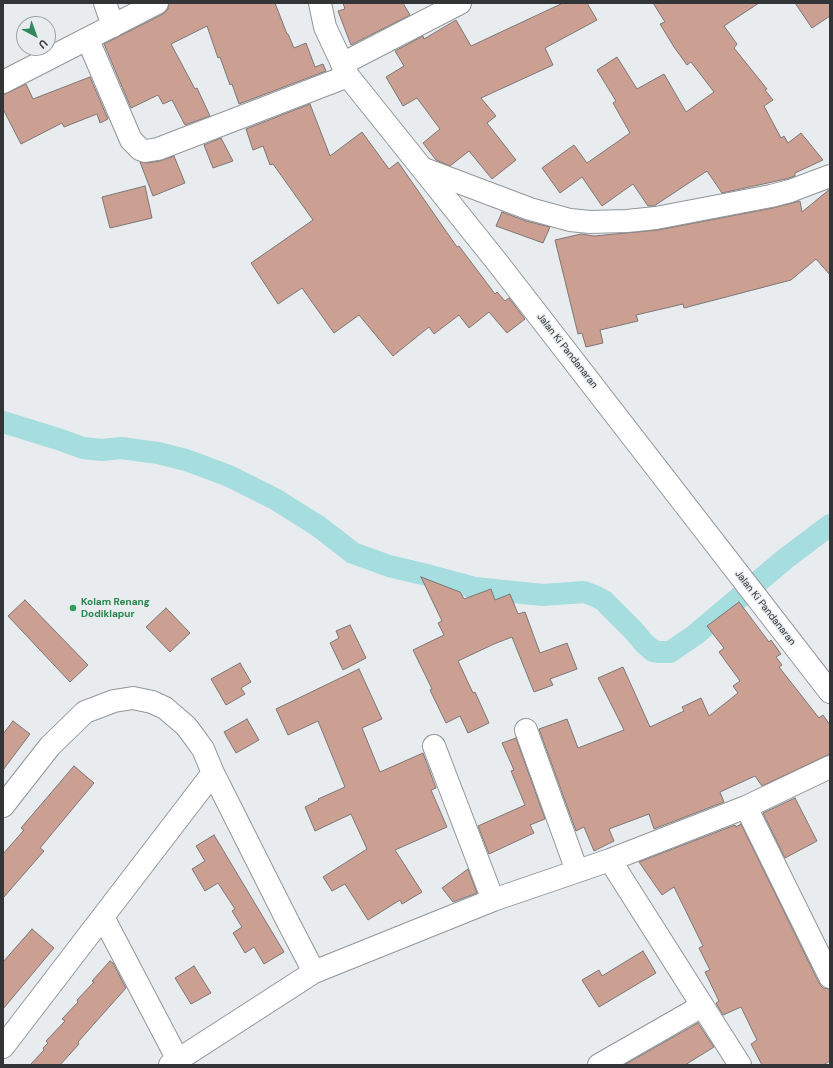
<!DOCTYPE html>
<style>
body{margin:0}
#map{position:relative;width:833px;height:1068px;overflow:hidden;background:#e8ecef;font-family:"DM Sans",sans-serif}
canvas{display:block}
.frame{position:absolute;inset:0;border:4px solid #333436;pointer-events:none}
.north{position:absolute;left:16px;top:16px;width:40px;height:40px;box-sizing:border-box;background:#e8ecef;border:1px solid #a0a2a5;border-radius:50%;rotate:139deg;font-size:11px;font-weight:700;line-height:16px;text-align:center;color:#333436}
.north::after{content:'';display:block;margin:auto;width:14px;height:18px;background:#32895d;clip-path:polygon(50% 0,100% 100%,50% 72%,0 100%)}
</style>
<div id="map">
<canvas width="833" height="1068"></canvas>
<div class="frame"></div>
<div class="north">U</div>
</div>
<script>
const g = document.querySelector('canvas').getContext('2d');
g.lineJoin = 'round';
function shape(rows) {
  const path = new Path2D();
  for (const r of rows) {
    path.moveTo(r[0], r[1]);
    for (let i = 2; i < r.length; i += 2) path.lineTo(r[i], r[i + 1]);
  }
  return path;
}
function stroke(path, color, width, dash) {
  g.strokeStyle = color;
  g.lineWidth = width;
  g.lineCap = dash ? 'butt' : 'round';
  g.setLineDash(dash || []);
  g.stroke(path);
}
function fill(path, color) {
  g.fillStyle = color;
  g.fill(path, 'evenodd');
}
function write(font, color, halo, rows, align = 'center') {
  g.font = font + ' "DM Sans",sans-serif';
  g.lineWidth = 3;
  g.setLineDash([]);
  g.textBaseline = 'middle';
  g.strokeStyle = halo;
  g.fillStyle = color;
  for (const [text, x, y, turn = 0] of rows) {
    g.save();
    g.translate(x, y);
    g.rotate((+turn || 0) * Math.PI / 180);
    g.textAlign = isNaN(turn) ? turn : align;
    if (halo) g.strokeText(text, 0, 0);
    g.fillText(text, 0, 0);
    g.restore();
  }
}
stroke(shape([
 [3,422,61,440,83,448,102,450,121,448,158,453,186,460,229,476,275,499,318,526,353,553,389,566,431,576,475,588,543,595,584,592,595,596,604,601,633,630,644,643,653,651,660,652,670,652,695,635,785,559,830,525]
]), '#a6dddf', 22);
const building = shape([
 [169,3,275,3,287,34,288,34,294,48,306,43,315,67,323,64,326,71,239,104,232,84,230,85,220,57,218,58,207,26,171,44,195,89,197,88,210,116,185,125,172,100,163,104,158,95,131,108,104,44,163,14,168,9,169,3],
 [343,3,403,3,410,15,351,45,338,11,345,9,343,3],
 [563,3,587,3,597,20,545,48,553,65,481,98,496,116,487,123,516,160,492,179,469,151,450,166,436,160,423,143,440,129,417,98,403,106,386,77,404,66,395,51,423,36,424,39,456,20,471,46,563,3],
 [653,3,759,3,724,26,737,44,734,48,767,89,765,90,773,100,764,106,781,138,784,136,788,143,801,133,823,160,795,173,795,176,786,179,722,193,707,171,654,206,648,206,633,184,602,206,582,177,560,193,542,168,574,145,587,163,630,133,613,103,616,101,597,70,617,57,637,89,664,74,686,112,714,92,691,62,687,65,674,47,660,24,665,22,653,3],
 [795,3,830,3,830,16,812,28,795,3],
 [90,77,108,119,100,123,97,114,64,127,62,123,21,144,3,109,3,95,26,84,33,99,90,77],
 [310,104,330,156,362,132,389,169,398,162,457,247,459,246,495,294,497,292,505,301,509,298,525,319,507,333,489,312,469,328,459,315,434,334,429,327,393,356,359,315,334,333,302,288,278,304,251,263,313,220,273,164,270,165,263,146,253,150,246,129,310,104],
 [221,138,233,161,213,168,204,145,221,138],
 [174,156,185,183,153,196,140,162,147,163,160,161,174,156],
 [145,186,152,218,110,228,102,197,145,186],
 [830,189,830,275,816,259,791,280,684,308,683,304,636,315,638,321,600,330,603,343,586,347,582,333,578,334,555,240,581,234,594,236,658,230,773,208,800,201,802,212,830,189],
 [502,212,526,221,550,227,543,243,496,226,502,212],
 [421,577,460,592,464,599,491,589,495,600,510,594,518,614,525,612,540,653,567,643,577,669,550,679,553,685,534,692,512,637,494,644,458,661,473,693,475,692,489,723,468,733,460,716,446,723,430,690,432,689,413,650,444,635,438,623,442,621,421,577],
 [25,600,88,665,70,682,8,616,25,600],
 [739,602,769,642,771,640,781,654,776,657,782,665,779,667,819,718,823,715,830,725,830,754,762,786,755,776,720,792,724,802,654,829,649,814,609,829,614,841,594,851,584,827,576,831,539,729,567,719,578,748,624,730,598,678,623,667,650,727,684,711,682,707,701,698,709,716,738,693,733,686,740,681,719,652,724,648,707,626,739,602],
 [166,608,190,633,170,652,146,627,166,608],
 [350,625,366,658,343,670,330,643,339,638,336,631,350,625],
 [240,663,251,682,241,688,245,694,226,705,211,679,240,663],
 [359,669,382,719,362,728,380,772,423,753,436,788,431,790,447,827,395,850,422,892,402,904,400,900,368,920,345,884,332,891,323,877,367,849,351,814,315,831,305,807,319,800,318,799,345,787,318,721,288,735,276,709,359,669],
 [247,719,259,740,236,753,224,732,247,719],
 [13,721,30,734,3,770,3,734,13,721],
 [516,738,545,819,530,825,534,833,489,854,478,826,525,805,511,771,514,770,502,743,516,738],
 [74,766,94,783,40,848,44,851,3,898,3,854,24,830,21,828,74,766],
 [795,798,817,841,785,858,763,813,795,798],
 [741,824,819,983,823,988,830,989,830,1061,823,1065,762,1065,751,1044,757,1040,741,1007,723,1015,716,1003,719,1001,705,972,710,970,699,948,703,946,674,887,662,895,639,862,735,825,736,827,741,824],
 [214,835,284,952,264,964,254,947,245,953,233,933,242,927,232,911,235,909,218,883,205,891,192,869,205,861,196,846,214,835],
 [468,869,477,893,453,902,442,888,468,869],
 [32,929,54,948,3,1009,3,962,32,929],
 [643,951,656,973,599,1007,582,980,599,970,602,976,643,951],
 [110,961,113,963,126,988,78,1042,79,1044,60,1065,30,1065,44,1050,43,1048,48,1043,46,1041,65,1021,62,1019,78,1002,77,1000,94,982,92,981,110,961],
 [194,966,211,993,191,1004,175,978,194,966],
 [698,1023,714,1047,685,1065,624,1065,698,1023]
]);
fill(building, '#cc9f93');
stroke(building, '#7c7776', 1);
const minor = shape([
 [105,3,113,26],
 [88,40,131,140,140,149,145,151,158,149,348,76],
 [342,64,460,3],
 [3,82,157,3],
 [424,169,530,209,570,220,590,222,627,221,656,218,771,196,790,191,830,176],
 [526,730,577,871],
 [434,746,493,900],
 [3,806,50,746,85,712,114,701,133,698,152,702,165,708,186,726,195,738,203,749,213,773,288,922,314,972,493,900,610,860,746,807,830,767],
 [746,807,830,977],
 [610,860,740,1065],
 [103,917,178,1060],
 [3,1047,213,773],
 [170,1065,314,972],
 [599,1065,702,1006]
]);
const secondary = shape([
 [320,3,325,27,348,76,497,262,830,692]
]);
stroke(minor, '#929599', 24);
stroke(secondary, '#929599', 24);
stroke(minor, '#fff', 22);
stroke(secondary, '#fff', 22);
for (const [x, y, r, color] of [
 [73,608,4,"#2e9e5b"]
]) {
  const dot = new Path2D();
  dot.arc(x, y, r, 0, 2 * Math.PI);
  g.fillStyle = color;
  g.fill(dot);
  stroke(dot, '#e8ecef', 1.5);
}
write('10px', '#333436', '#e8ecef', [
 ["Jalan Ki Pandanaran",567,351,52],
 ["Jalan Ki Pandanaran",765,608,52]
]);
write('bold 10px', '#27864d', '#e8ecef', [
 ["Kolam Renang",81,602],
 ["Dodiklapur",81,614]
], 'left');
</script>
